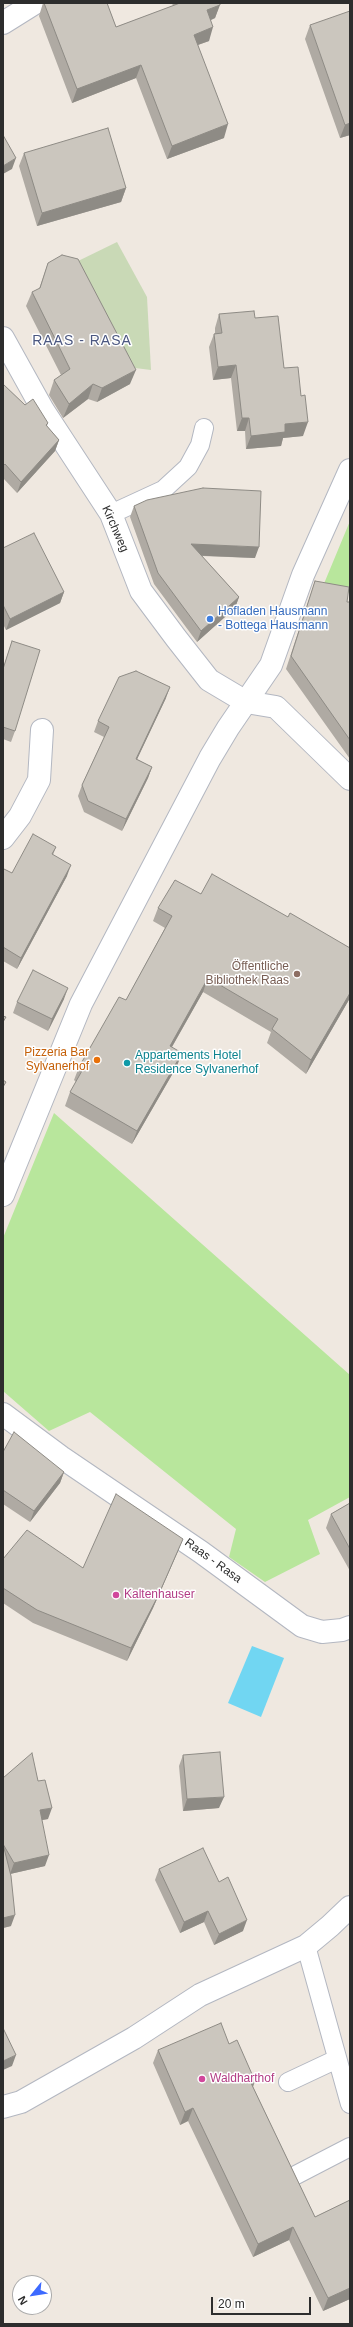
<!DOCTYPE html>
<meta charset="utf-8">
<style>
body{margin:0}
#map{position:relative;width:353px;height:2327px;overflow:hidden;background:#efe8e0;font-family:Arial,sans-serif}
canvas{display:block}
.frame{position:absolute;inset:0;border:4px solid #2d2d2d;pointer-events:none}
.north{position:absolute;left:12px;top:2275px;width:40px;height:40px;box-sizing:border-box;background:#fff;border:1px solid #ababab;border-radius:50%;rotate:240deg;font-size:11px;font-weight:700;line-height:16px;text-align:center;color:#2d2d2d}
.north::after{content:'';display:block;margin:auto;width:14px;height:18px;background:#3d6aff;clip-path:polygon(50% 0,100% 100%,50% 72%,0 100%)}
.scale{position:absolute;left:211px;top:2297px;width:100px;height:18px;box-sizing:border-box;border:2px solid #2d2d2d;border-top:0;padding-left:5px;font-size:12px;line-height:14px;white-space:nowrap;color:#2d2d2d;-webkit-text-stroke:3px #fff;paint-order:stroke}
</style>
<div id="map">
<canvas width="353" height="2327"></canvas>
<div class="frame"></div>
<div class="north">N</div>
<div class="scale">20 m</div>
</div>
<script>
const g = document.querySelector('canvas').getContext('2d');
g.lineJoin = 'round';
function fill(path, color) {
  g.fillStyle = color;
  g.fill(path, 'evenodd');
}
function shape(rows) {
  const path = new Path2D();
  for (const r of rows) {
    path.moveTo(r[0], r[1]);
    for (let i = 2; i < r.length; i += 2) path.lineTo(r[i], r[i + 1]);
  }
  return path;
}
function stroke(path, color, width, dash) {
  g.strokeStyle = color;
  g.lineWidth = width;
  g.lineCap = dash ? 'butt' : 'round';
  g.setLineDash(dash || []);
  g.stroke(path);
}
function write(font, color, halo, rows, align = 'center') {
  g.font = font + ' Arial,sans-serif';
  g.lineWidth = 3;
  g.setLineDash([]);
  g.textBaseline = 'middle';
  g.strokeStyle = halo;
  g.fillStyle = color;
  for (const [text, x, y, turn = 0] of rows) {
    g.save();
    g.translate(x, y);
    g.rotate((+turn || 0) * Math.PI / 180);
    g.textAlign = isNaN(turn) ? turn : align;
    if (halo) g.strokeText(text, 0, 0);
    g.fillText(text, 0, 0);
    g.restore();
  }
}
fill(shape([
 [350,521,350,593,323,586],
 [54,1113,350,1375,350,1497,308,1520,320,1554,265,1582,229,1557,236,1529,90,1412,49,1431,3,1391,3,1238]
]), '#b8e69c');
fill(shape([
 [117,242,147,297,151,370,135,368,74,263]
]), '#c9d9b6');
fill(shape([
 [252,1646,284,1658,261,1717,228,1703]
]), '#71d6f2');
const service = shape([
 [111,514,163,490,188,467,200,445,204,428],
 [306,1946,350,2104],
 [288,2082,337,2059],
 [294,2176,350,2147]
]);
const minor = shape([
 [3,23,35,3],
 [3,338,43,410,111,514,141,591,176,638,209,680,246,702,276,707,350,779],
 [3,838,20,816,39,780,42,730],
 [3,1414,61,1457,201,1552,302,1626,322,1632,342,1630,350,1627],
 [3,2107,21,2102,134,2038,200,1995,306,1946,330,1926,350,1907]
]);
const tertiary = shape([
 [3,1195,81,1004,210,758,228,728,271,665,303,575,350,470]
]);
stroke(service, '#b3b7c1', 20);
stroke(minor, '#b3b7c1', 24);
stroke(tertiary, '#b3b7c1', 24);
stroke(service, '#fff', 18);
stroke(minor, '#fff', 22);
stroke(tertiary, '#fff', 22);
fill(shape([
 [43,3,107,3,116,27,173,6,172,3,220,3,215,18,211,20,209,41,198,45,224,138,167,159,136,78,72,103,39,16],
 [310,25,350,135,340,138,305,39],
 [24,153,126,188,121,202,37,226,19,166],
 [48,263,130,384,97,402,88,399,63,418,49,395,54,380,61,375,26,306,32,292,39,289],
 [219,314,255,318,284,368,303,436,283,438,281,446,246,449,245,431,237,431,231,378,213,380,209,347,214,334,215,333,215,328],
 [3,384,25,405,48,423,47,426,59,440,55,451,17,493,3,478],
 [134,506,255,558,202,556,239,597,235,608,197,642,154,584,130,517],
 [3,548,64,592,60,603,6,630,3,624],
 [315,581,347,602,350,602,350,759,286,669],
 [12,641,15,731,11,742,3,739,3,668],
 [166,698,137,759,152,767,148,778,122,831,84,812,78,796,82,785,104,737,94,732,98,721],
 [56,847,53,855,67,876,17,969,3,961,3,872,12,873],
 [201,894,288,917,350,948,350,998,306,1074,267,1043,271,1032,203,992,172,1047,177,1066,132,1144,65,1106,70,1092,76,1082,74,1080,79,1067,126,1000,165,928,153,921,158,908],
 [64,999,48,1031,13,1013,17,1002],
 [3,1452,64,1472,60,1483,30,1522,3,1504],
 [350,1503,350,1571,326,1528,331,1514],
 [178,1551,153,1608,127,1661,33,1623,3,1603,3,1559,83,1568],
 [183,1755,219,1808,183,1811,179,1766],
 [3,1778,38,1781,48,1819,42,1820,45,1866,10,1874,11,1926,3,1928],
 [159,1869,219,1882,243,1931,214,1945,204,1922,180,1933,155,1880],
 [229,2044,255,2081,253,2087,315,2217,350,2200,350,2299,323,2311,289,2240,253,2257,188,2121,180,2125,153,2063,158,2050]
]), '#afaaa3');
fill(shape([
 [220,5,215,18,202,24,207,10],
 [213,27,209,41,189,48,194,35],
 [141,65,136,78,72,103,77,89],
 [350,123,350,135,340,138,345,125],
 [228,124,224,138,167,159,172,146],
 [16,158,12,169,3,174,3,166],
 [126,188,121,202,37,226,42,213],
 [236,365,231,378,213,380,218,367],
 [136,370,130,384,97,402,102,388],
 [93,384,88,399,63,418,69,404],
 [242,418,249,418,245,431,237,431],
 [308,422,303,436,283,438,281,446,246,449,251,436,285,424],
 [59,440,55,451,17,493,21,482],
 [191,544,259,547,255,558,187,555],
 [64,592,60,603,6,630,10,619],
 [239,597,235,608,197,642,201,631],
 [170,687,166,698,132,770,136,759],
 [152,767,148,778,122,831,126,819],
 [71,865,67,876,17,969,21,958],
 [208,978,203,992,165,1059,170,1046],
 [68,988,64,999,48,1031,52,1019],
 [350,993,350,998,306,1074,311,1060],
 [182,1053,177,1066,132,1144,137,1131],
 [64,1472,60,1483,30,1522,34,1511],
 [183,1539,178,1551,153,1608,127,1661,131,1648],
 [224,1797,219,1808,183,1811,187,1799],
 [52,1808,48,1819,36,1821,40,1810],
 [49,1855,45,1866,10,1874,14,1863],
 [208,1911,204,1922,180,1933,184,1922],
 [15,1915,11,1926,3,1928,3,1918],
 [247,1920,243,1931,214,1945,219,1934],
 [16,2055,12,2066,3,2070,3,2061],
 [255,2081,250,2094,251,2083],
 [193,2108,188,2121,180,2125,185,2112],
 [293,2227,289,2240,253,2257,258,2244],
 [350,2288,350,2299,323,2311,328,2298]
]), '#8e8b85');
const building = shape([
 [44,3,107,3,116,27,180,3,220,3,220,5,207,10,213,27,194,35,228,124,172,146,141,65,77,89,44,3],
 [350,11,350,123,345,125,310,25,350,11],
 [108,128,126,188,42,213,24,153,108,128],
 [3,135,16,158,3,166,3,135],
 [62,255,78,259,136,370,102,388,93,384,69,404,54,380,70,369,32,292,40,288,48,263,62,255],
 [254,311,255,318,278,316,284,368,298,367,301,396,305,395,308,422,285,424,285,432,251,436,249,418,242,418,236,365,218,367,214,334,222,333,219,314,254,311],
 [3,384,25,405,33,399,48,423,46,425,59,440,21,482,5,464,3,466,3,384],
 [203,488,261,491,259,547,191,544,239,597,201,631,158,573,134,506,147,500,203,488],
 [34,533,64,592,10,619,3,605,3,548,34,533],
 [315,581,349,587,347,602,350,602,350,740,291,656,315,581],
 [12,641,40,650,15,731,3,727,3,669,12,641],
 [136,671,170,687,136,759,152,767,126,819,88,801,82,785,109,727,98,721,119,677,136,671],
 [33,834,56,847,52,854,71,865,21,958,3,947,3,872,4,869,12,873,33,834],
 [212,874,288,917,290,913,350,948,350,993,311,1060,272,1029,278,1019,208,978,170,1046,182,1053,137,1131,70,1092,83,1069,79,1067,119,997,126,1000,172,916,158,908,175,880,201,894,212,874],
 [33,970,68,988,52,1019,17,1002,33,970],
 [3,1016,6,1017,3,1022,3,1016],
 [3,1080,6,1082,3,1087,3,1080],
 [14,1432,64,1472,34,1511,3,1490,3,1452,14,1432],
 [116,1494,183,1539,158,1596,131,1648,37,1610,3,1588,3,1559,27,1530,83,1568,116,1494],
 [350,1503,350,1549,331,1514,350,1503],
 [220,1752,224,1797,187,1799,183,1755,220,1752],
 [32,1753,38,1781,45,1780,52,1808,40,1810,49,1855,14,1863,3,1844,3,1778,32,1753],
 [3,1844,11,1876,15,1915,3,1918,3,1844],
 [203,1848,219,1882,228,1877,247,1920,219,1934,208,1911,184,1922,159,1869,203,1848],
 [221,2023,229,2044,237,2040,255,2081,251,2083,315,2217,350,2200,350,2288,328,2298,293,2227,258,2244,193,2108,185,2112,158,2050,221,2023],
 [3,2028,16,2055,3,2061,3,2028]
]);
fill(building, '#cbc6be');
stroke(building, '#8e8b85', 1);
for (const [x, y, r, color] of [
 [210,619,4,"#3f7fe0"],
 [297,974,4,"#8d6e63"],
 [97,1060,4,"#e8710a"],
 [127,1063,4,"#0f9aa8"],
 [116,1595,4,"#d1479c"],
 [202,2079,4,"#d1479c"]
]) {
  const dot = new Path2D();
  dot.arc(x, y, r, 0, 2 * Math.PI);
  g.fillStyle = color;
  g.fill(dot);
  stroke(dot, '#fff', 1.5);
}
write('12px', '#2d2d2d', '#fff', [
 ["Kirchweg",115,529,66],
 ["Raas - Rasa",213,1561,36]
]);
write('12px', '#366cbe', '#fff', [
 ["Hofladen Hausmann",218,612],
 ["- Bottega Hausmann",218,626]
], 'left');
write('12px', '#785e54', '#fff', [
 ["Öffentliche",289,967],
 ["Bibliothek Raas",289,981]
], 'right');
write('12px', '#c56008', '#fff', [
 ["Pizzeria Bar",89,1053],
 ["Sylvanerhof",89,1067]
], 'right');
write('12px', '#0d838f', '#fff', [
 ["Appartements Hotel",135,1056],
 ["Residence Sylvanerhof",135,1070]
], 'left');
write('12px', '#b23c85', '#fff', [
 ["Kaltenhauser",124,1595],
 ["Waldharthof",210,2079]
], 'left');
g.letterSpacing = '1px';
write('14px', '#4b5780', '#fff', [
 ["RAAS - RASA",82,341]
]);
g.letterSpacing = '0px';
</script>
